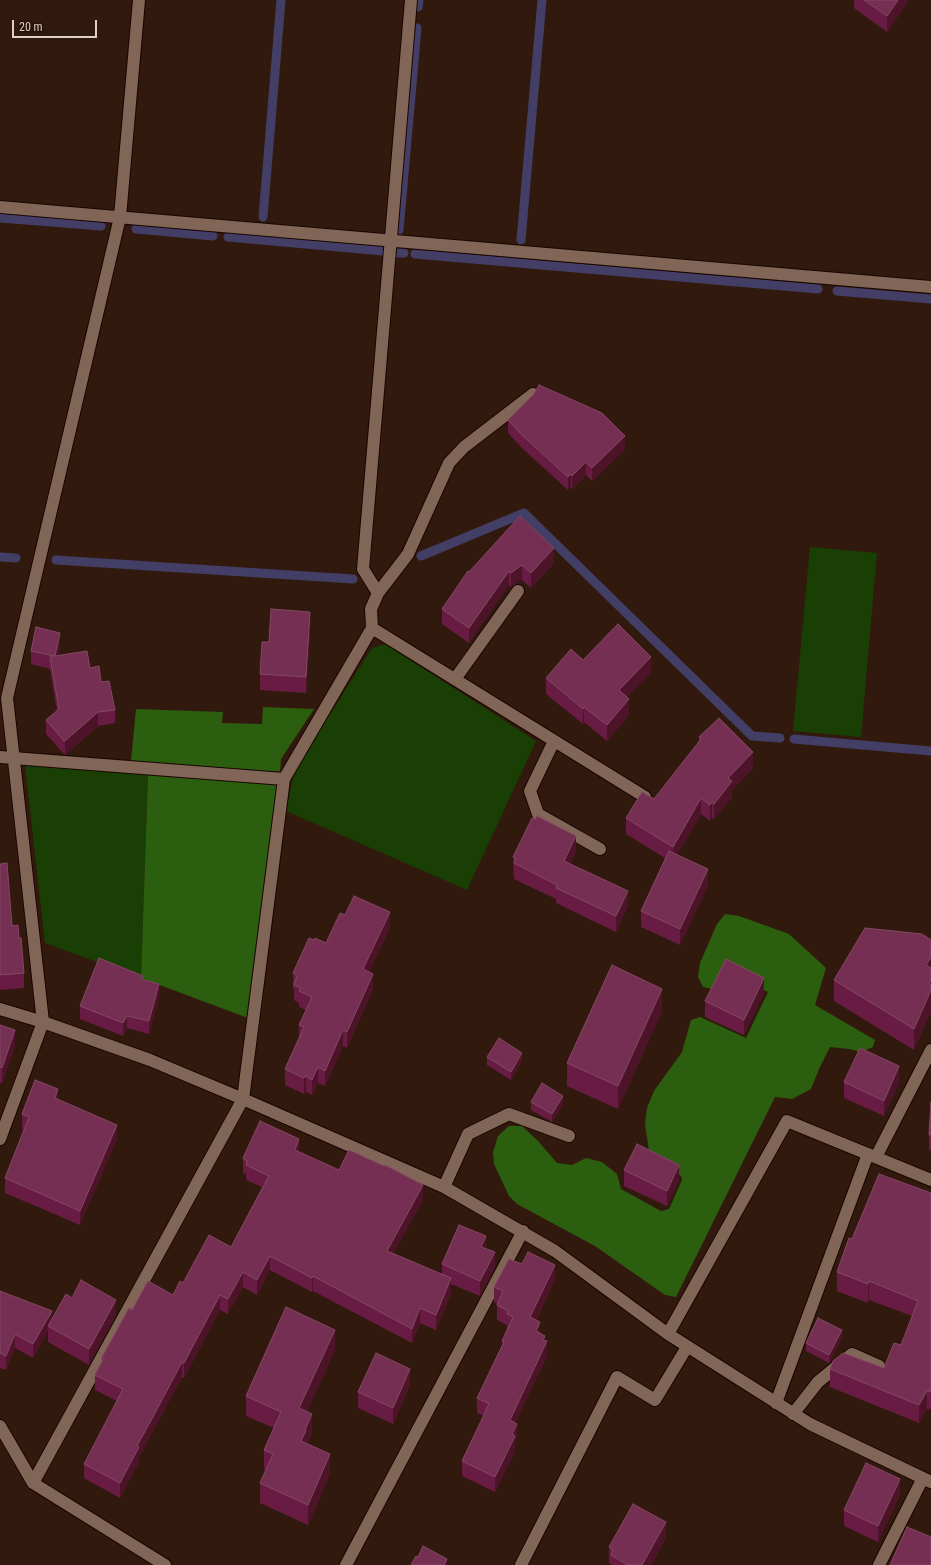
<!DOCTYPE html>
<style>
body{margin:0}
#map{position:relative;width:931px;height:1565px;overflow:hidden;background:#311a0d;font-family:"Roboto Condensed",sans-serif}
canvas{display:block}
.scale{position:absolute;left:12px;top:20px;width:85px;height:18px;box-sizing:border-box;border:2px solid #dfcfc6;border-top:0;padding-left:5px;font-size:12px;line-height:14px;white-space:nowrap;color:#dfcfc6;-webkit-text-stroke:3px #271104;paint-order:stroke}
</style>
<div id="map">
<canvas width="931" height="1565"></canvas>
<div class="scale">20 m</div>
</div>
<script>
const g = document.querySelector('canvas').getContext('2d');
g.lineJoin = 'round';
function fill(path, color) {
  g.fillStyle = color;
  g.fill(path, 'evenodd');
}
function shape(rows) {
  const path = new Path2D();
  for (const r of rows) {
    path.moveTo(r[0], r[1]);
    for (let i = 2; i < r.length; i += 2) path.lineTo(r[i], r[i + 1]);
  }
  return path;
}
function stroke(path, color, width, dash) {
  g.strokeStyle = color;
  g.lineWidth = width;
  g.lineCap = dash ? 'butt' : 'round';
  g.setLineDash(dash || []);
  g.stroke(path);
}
fill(shape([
 [810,547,877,553,861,737,793,731],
 [385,644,536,741,467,890,286,811,295,769,372,648],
 [25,765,148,774,141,978,45,943]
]), '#1a3f04');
fill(shape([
 [263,707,314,709,281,759,280,772,131,761,136,709,223,712,222,723,262,724],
 [148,774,272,782,277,786,248,1018,141,978],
 [725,914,739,916,789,934,826,968,815,1005,875,1040,873,1047,861,1052,849,1049,830,1047,819,1069,811,1089,792,1099,775,1097,676,1297,665,1295,595,1246,517,1204,509,1196,494,1164,493,1152,498,1136,509,1126,522,1126,538,1141,557,1163,572,1165,586,1158,602,1162,617,1174,621,1189,661,1211,669,1209,682,1180,681,1176,649,1151,645,1124,647,1108,654,1091,682,1052,691,1020,700,1017,746,1038,768,992,723,972,712,989,703,987,698,977,700,963,717,924]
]), '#2c5e0f');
stroke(shape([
 [418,7,419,0],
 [263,217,281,0],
 [0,218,101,226],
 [136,229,213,236],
 [399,230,417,28],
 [228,237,383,251],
 [521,240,542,0],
 [397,253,404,253],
 [415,254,818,289],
 [837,291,931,299],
 [421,556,524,513,752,736,780,738],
 [0,557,16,558],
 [56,560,353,579],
 [794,739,931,751]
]), '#433e65', 9);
const minor = shape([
 [0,207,931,287],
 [378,593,408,554,449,463,464,447,533,394],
 [372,628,371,609,378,593,363,569,411,0],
 [455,679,518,591],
 [554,741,530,791,538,814,600,849],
 [0,757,284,779],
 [0,1009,43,1022,150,1060,243,1099,444,1187,555,1251,668,1334,810,1424,931,1482],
 [0,1139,43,1022,7,698,120,217,139,0],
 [876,1157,931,1050],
 [444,1187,468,1134,509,1114,569,1136],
 [668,1334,787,1121,931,1180],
 [776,1403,868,1154],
 [793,1414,818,1382,852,1354,879,1366],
 [0,1426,33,1483,165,1565],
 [33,1483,243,1099,284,779,372,628,645,797],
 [346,1565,523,1231],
 [521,1565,617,1377,655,1400,687,1347],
 [879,1565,923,1478]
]);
stroke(minor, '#180500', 14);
stroke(minor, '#816556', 12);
fill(shape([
 [854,0,909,0,887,32,854,8],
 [508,420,625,449,592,481,586,475,572,489,571,487,568,490,523,449,508,433],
 [520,516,554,563,531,588,522,580,511,587,509,585,469,643,442,624,442,609,469,572],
 [310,627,306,693,260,690,260,674,269,642],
 [60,646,58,656,90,668,101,682,115,710,115,723,98,726,65,755,64,754,46,734,46,720,57,711,50,669,31,664,31,651],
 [583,660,651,673,627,697,629,715,607,741,584,722,583,724,546,694,546,678],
 [699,737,753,768,732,790,732,797,714,819,712,818,710,821,701,814,677,855,708,885,680,945,641,927,641,911,665,858,626,834,626,818,654,799,699,743],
 [576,852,570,864,628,906,616,932,556,903,556,899,514,879,513,857],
 [0,864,12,926,19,938,24,973,24,988,0,990],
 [345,915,390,928,369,972,373,989,347,1048,343,1046,325,1086,318,1083,312,1095,306,1092,304,1094,285,1085,285,1069,299,1038,299,1025,306,1010,299,1007,299,1003,294,1000,294,989,293,989,293,973,314,940,326,943],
 [931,940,931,1011,914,1050,834,1001,834,980],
 [143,980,159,997,149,1034,127,1028,123,1036,80,1019,80,1006],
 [764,993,744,1035,705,1017,705,1001],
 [662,1011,618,1109,567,1086,567,1063],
 [0,1025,15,1046,2,1083,0,1083],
 [487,1057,522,1061,511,1080,487,1065],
 [844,1082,899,1082,884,1116,844,1098],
 [58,1099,117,1139,80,1225,5,1193,5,1178,24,1130,22,1129,22,1114],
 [531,1102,563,1104,552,1122,531,1110],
 [931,1102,931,1150,929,1150,929,1135],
 [299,1152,339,1170,423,1200,393,1253,442,1274,442,1264,486,1248,495,1268,480,1296,451,1284,451,1293,436,1330,420,1323,412,1343,313,1291,312,1292,270,1270,257,1295,243,1287,228,1314,220,1310,184,1378,182,1377,154,1429,139,1458,139,1462,120,1498,84,1478,84,1464,117,1401,95,1390,95,1375,102,1361,102,1357,132,1310,173,1295,183,1283,231,1247,262,1187,246,1180,246,1174,243,1173,243,1158],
 [624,1170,679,1180,667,1206,624,1186],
 [931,1193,931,1409,929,1408,929,1410,927,1409,919,1423,830,1387,830,1369,884,1368,901,1345,912,1316,869,1300,868,1303,837,1291,837,1272,852,1239],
 [555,1280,536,1320,540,1333,545,1341,547,1356,515,1423,517,1438,515,1443,515,1451,495,1492,462,1476,462,1461,484,1416,477,1413,477,1398,502,1345,502,1341,508,1329,507,1329,507,1325,497,1320,497,1305,498,1304,494,1302,494,1287],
 [0,1291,52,1320,72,1298,116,1315,89,1365,48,1342,48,1331,33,1358,15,1348,6,1370,0,1368],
 [842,1338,829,1363,806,1351,806,1343],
 [335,1350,307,1411,312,1434,307,1444,330,1474,308,1525,260,1503,260,1483,266,1470,264,1469,264,1450,274,1428,246,1416,246,1396],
 [410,1385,393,1424,358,1408,358,1392],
 [900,1495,878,1542,844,1526,844,1510],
 [666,1538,651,1565,611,1565,611,1564,609,1563,609,1547]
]), '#681c44');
fill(shape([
 [898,0,909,0,887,32,887,16],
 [625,436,625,449,592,481,592,468],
 [586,462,586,475,572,489,572,476],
 [571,474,571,487,568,490,568,477],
 [554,548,554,563,531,588,531,573],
 [522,565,522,580,511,587,511,573],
 [509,571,509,585,469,643,469,628],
 [310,612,310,627,306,693,306,677],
 [60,633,60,646,55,669,55,656],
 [651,657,651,673,619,706,619,690],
 [629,699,629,715,607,741,607,725],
 [584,707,584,722,583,724,583,709],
 [98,712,98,726,65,755,65,741],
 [753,752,753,768,732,790,732,797,714,819,714,804,728,778],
 [701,798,701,814,673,862,673,847],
 [712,802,712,818,710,821,710,805],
 [576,836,576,852,564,876,564,861],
 [708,869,708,885,680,945,680,929],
 [628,891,628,906,616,932,616,916],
 [390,912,390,928,363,985,363,969],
 [931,957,931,978,926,965],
 [373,974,373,989,347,1048,347,1032],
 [764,978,764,993,744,1035,744,1020],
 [931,980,931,1011,914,1050,914,1029,929,984],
 [159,984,159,997,149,1034,149,1021],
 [662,989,662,1011,618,1109,618,1086],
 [127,1016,127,1028,123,1036,123,1023],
 [15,1030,15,1046,2,1083,2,1068],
 [343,1030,343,1046,325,1086,325,1071],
 [522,1053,522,1061,511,1080,511,1072],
 [899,1066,899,1082,884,1116,884,1101],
 [318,1067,318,1083,312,1095,312,1080],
 [306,1076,306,1092,304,1094,304,1078],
 [58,1089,58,1103,55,1098],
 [563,1096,563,1104,552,1122,552,1114],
 [117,1125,117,1139,80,1225,80,1211],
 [299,1139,299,1154,295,1150],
 [679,1165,679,1180,667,1206,667,1191],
 [423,1185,423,1200,387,1265,387,1251],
 [486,1236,486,1252,481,1247],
 [495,1252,495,1268,480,1296,480,1281],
 [270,1256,270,1270,257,1295,257,1280],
 [555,1265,555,1280,530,1332,530,1317],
 [243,1272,243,1287,228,1314,228,1299],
 [313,1276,313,1291,312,1292,312,1278],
 [451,1278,451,1293,436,1330,436,1315],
 [869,1281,869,1300,868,1303,868,1284],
 [220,1295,220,1310,184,1378,184,1363],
 [116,1300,116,1315,89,1365,89,1349],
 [420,1308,420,1323,412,1343,412,1329],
 [52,1311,52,1325,48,1326,48,1331,33,1358,33,1344],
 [540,1322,540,1337,536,1331],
 [335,1330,335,1350,299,1428,299,1408],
 [842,1330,842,1338,829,1363,829,1355],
 [15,1334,15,1348,6,1370,6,1356],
 [545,1336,545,1345,547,1341,547,1356,510,1435,510,1420],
 [182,1362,182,1377,139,1458,139,1462,120,1498,120,1483,137,1446],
 [410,1369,410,1385,393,1424,393,1408],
 [927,1391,927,1409,919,1423,919,1405],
 [312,1414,312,1434,306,1447,301,1441,305,1430],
 [517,1424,517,1438,515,1443,515,1451,495,1492,495,1477,512,1434],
 [330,1454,330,1474,308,1525,308,1505],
 [900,1479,900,1495,878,1542,878,1526],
 [666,1522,666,1538,651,1565,642,1565],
 [447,1559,447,1565,444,1565]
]), '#4d1328');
const building = shape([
 [864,0,898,0,887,16,864,0],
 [539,385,602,413,625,436,592,468,586,462,572,476,571,474,568,477,523,436,508,420,533,395,539,385],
 [520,516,554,548,531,573,522,565,511,573,509,571,469,628,442,609,468,571,469,572,520,516],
 [271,609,310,612,306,677,260,674,262,642,269,642,271,609],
 [618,624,651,657,619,690,629,699,607,725,584,707,583,709,546,678,571,649,583,660,618,624],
 [36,627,60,633,55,656,87,651,90,668,99,666,101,682,109,681,115,710,98,712,65,741,64,741,46,720,59,709,50,657,54,656,31,651,36,627],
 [719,718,753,752,728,778,732,781,714,804,712,802,710,805,701,798,673,847,626,818,642,792,654,799,701,739,699,737,719,718],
 [537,816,576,836,564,861,628,891,616,916,556,888,557,885,514,863,516,859,513,857,532,818,535,819,537,816],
 [669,851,708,869,680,929,641,911,669,851],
 [7,863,12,926,18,925,19,938,21,938,24,973,0,975,0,864,7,863],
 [354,896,390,912,363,969,373,974,347,1032,343,1030,325,1071,318,1067,312,1080,306,1076,304,1078,285,1069,304,1027,299,1025,312,997,299,991,301,988,294,985,297,976,293,973,309,938,314,940,315,938,326,943,340,913,345,915,354,896],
 [865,928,922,934,931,940,931,957,926,965,931,968,931,980,929,984,931,985,931,990,914,1029,834,980,865,928],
 [99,958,143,976,141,979,159,984,149,1021,127,1016,123,1023,80,1006,99,958],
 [726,959,764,978,744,1020,705,1001,726,959],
 [612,965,662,989,618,1086,567,1063,612,965],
 [0,1025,15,1030,2,1068,0,1067,0,1025],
 [499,1038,522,1053,511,1072,487,1057,499,1038],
 [860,1048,899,1066,884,1101,844,1082,860,1048],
 [35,1080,58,1089,55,1098,117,1125,80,1211,5,1178,29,1117,22,1114,35,1080],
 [542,1083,563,1096,552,1114,531,1102,542,1083],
 [931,1102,931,1135,929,1135,931,1102],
 [260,1121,299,1139,295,1150,339,1170,349,1150,384,1166,385,1165,423,1185,387,1251,451,1278,436,1315,420,1308,412,1329,313,1276,312,1278,270,1256,257,1280,243,1272,228,1299,220,1295,184,1363,182,1362,154,1415,137,1446,139,1447,120,1483,84,1464,123,1389,95,1375,104,1358,102,1357,129,1308,132,1310,148,1281,173,1295,180,1281,183,1283,209,1235,231,1247,269,1176,246,1165,247,1161,243,1158,260,1121],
 [637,1144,679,1165,667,1191,624,1170,637,1144],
 [879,1174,931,1193,931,1391,929,1390,929,1392,927,1391,919,1405,830,1369,833,1361,843,1353,884,1368,894,1343,901,1345,918,1301,869,1281,868,1284,837,1272,849,1238,852,1239,879,1174],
 [459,1225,486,1236,481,1247,495,1252,480,1281,442,1264,459,1225],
 [528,1252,555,1265,530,1317,540,1322,536,1331,545,1336,543,1340,547,1341,510,1420,517,1424,512,1434,515,1436,495,1477,462,1461,489,1404,477,1398,504,1342,502,1341,513,1317,507,1314,508,1311,497,1305,503,1291,494,1287,509,1259,522,1264,528,1252],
 [81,1280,116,1300,89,1349,48,1326,66,1294,72,1298,81,1280],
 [0,1291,52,1311,33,1344,15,1334,6,1356,0,1353,0,1291],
 [286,1307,335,1330,299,1408,312,1414,305,1430,306,1431,301,1441,330,1454,308,1505,260,1483,273,1454,264,1450,281,1412,246,1396,286,1307],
 [818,1318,842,1330,829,1355,806,1343,818,1318],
 [376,1353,410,1369,393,1408,358,1392,376,1353],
 [866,1463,900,1479,878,1526,844,1510,866,1463],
 [633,1504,666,1522,642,1565,640,1565,638,1564,637,1565,628,1565,611,1555,613,1550,609,1547,633,1504],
 [907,1527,931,1537,931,1565,890,1565,907,1527],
 [423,1546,447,1559,444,1565,411,1565,416,1556,418,1557,423,1546]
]);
fill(building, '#752f52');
stroke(building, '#854864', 1);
</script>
